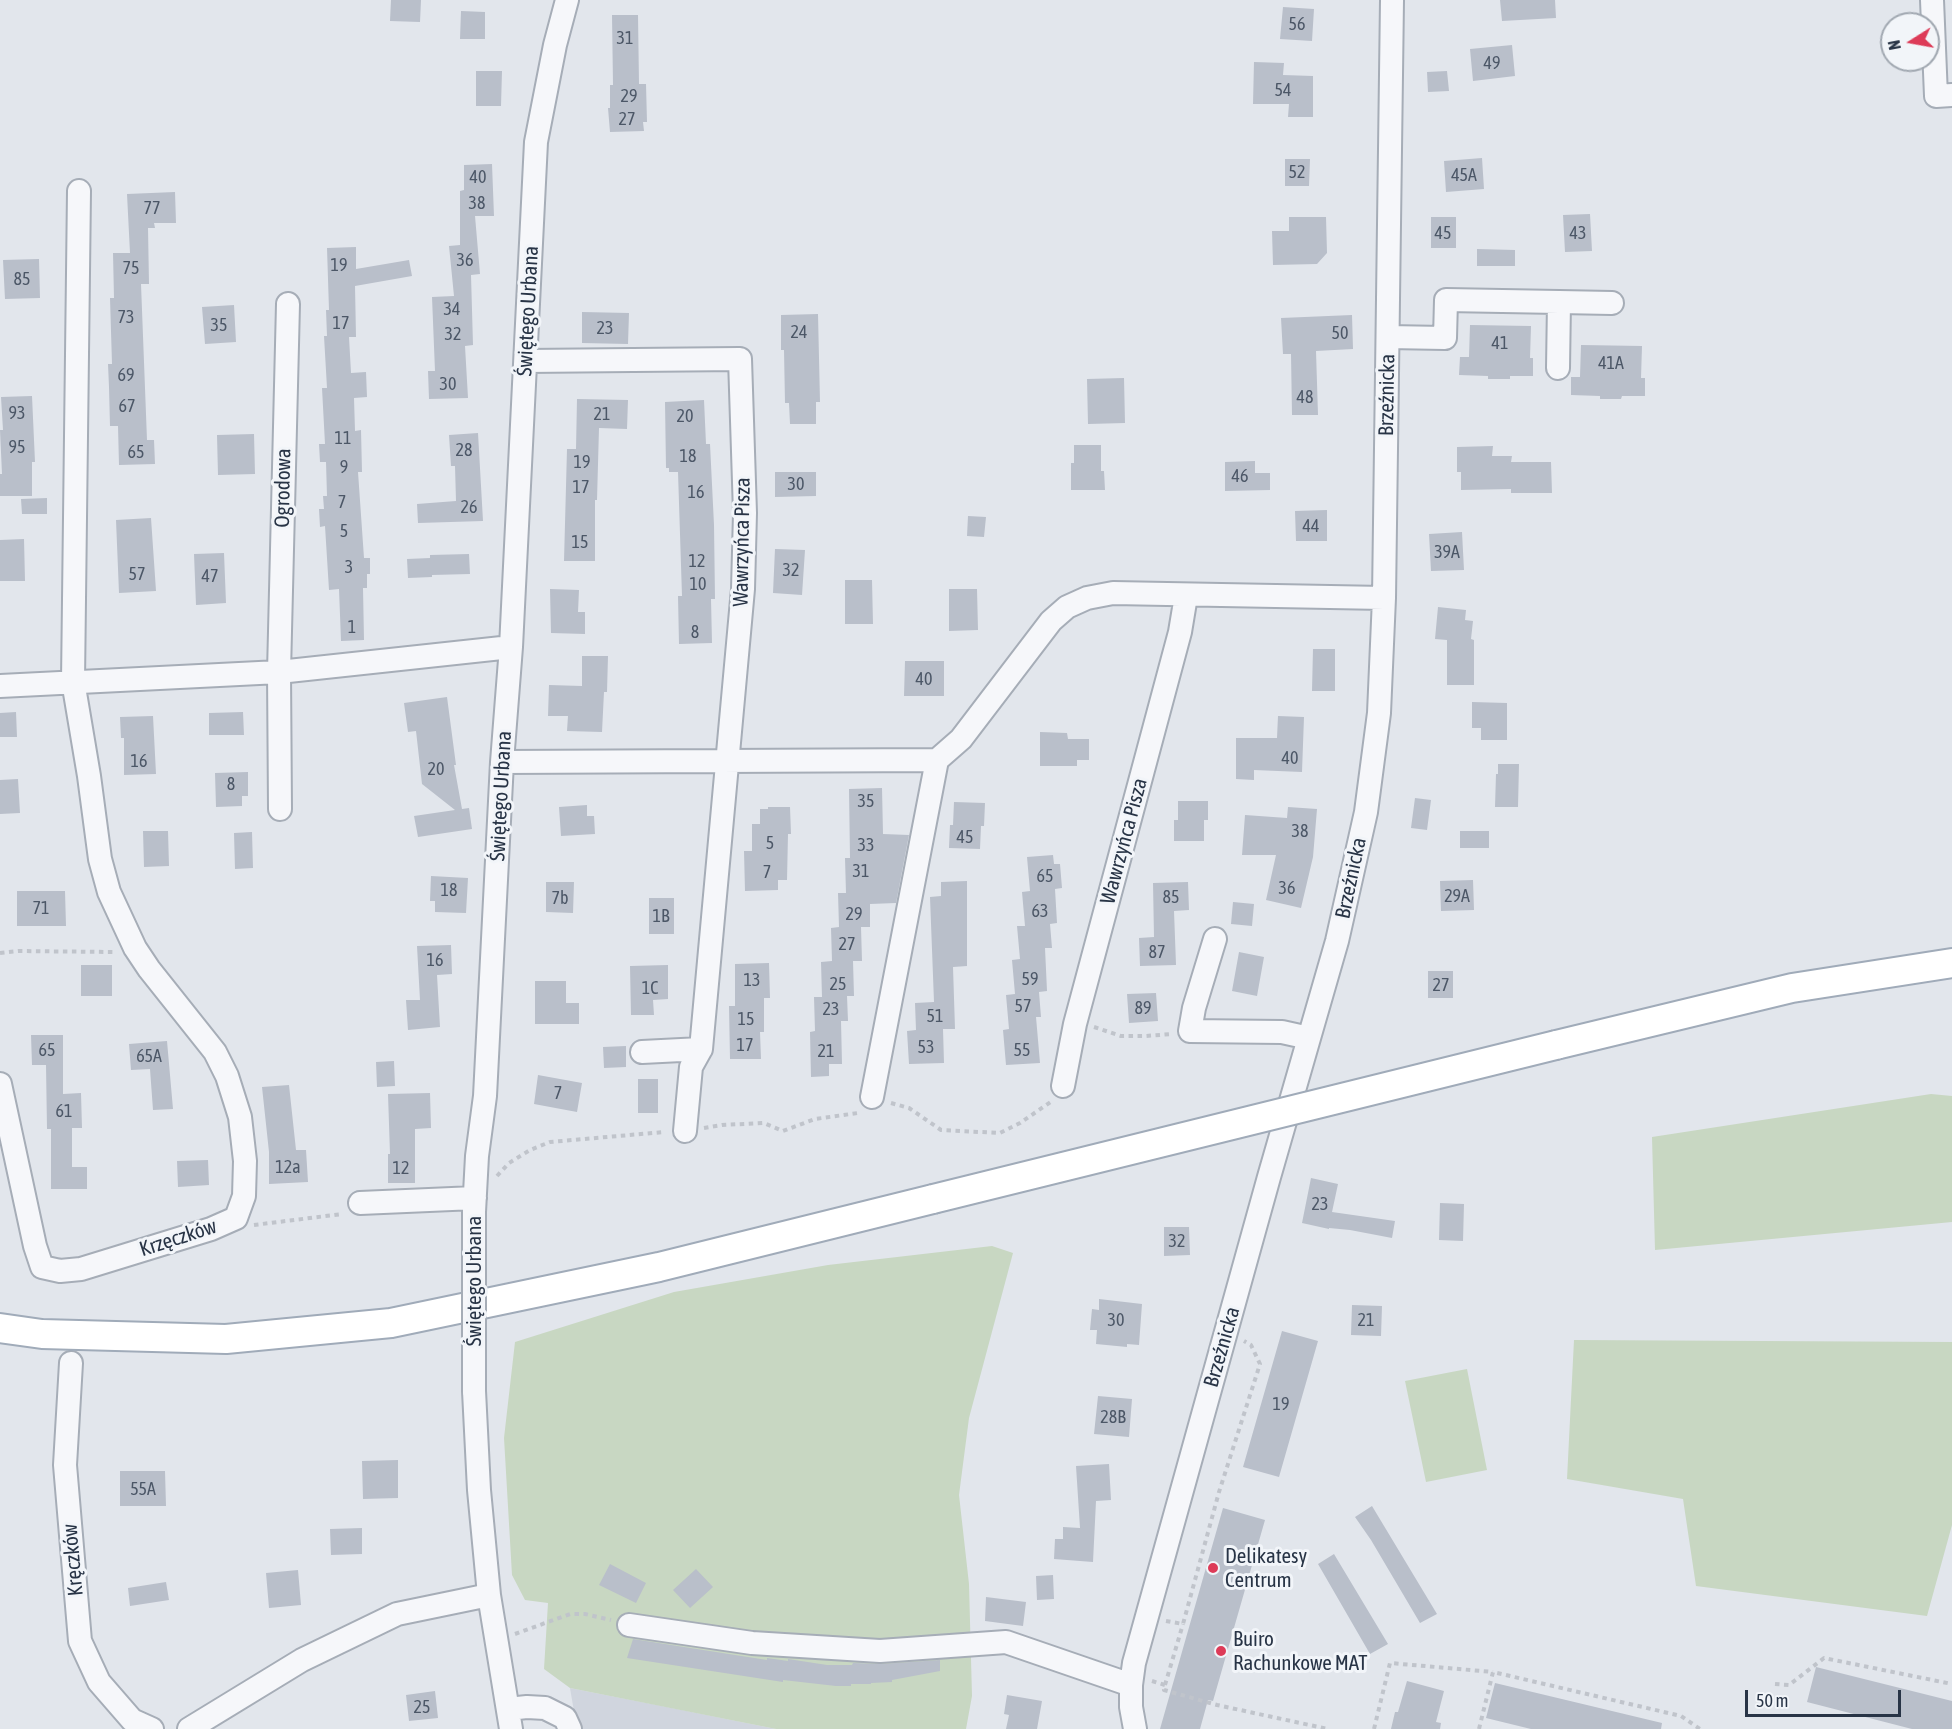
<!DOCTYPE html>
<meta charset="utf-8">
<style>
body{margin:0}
#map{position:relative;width:1952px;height:1729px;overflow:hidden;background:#e2e6ec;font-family:"Asap Condensed",sans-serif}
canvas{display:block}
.north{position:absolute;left:1880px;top:12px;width:60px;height:60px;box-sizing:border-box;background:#f2f5f9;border:2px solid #a1a8b1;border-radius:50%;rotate:259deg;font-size:16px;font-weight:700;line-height:24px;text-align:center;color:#283446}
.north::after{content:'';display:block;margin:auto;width:21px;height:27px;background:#dd3b58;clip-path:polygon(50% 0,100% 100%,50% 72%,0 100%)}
.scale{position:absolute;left:1745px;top:1690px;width:156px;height:27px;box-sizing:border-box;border:3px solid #283446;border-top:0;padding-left:8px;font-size:18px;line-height:21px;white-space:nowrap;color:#283446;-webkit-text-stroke:4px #f2f5f9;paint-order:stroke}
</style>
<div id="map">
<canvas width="1952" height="1729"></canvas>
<div class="north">N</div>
<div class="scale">50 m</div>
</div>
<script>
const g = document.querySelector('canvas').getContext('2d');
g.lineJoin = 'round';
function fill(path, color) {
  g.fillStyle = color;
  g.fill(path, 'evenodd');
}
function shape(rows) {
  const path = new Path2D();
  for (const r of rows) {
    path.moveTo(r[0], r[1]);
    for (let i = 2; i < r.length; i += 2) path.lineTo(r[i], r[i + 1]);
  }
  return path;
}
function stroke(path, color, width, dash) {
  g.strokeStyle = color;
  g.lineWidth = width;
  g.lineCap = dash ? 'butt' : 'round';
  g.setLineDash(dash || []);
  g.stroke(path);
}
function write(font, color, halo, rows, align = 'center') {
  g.font = font + ' "Asap Condensed",sans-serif';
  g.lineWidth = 6;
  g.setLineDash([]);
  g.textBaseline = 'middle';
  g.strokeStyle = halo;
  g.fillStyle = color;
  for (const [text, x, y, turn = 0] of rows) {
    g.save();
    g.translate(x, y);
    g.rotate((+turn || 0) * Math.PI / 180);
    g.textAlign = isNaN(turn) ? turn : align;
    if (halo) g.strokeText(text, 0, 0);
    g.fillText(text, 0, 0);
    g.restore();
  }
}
fill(shape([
 [570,1688,667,1707,776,1729,577,1729]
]), '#d0d5de');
fill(shape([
 [1931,1094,1952,1096,1952,1222,1655,1250,1652,1137],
 [992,1246,1013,1253,969,1418,959,1495,969,1584,972,1696,966,1729,776,1729,570,1688,544,1669,548,1603,525,1600,512,1575,504,1438,515,1342,674,1292,828,1265],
 [1574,1340,1952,1342,1952,1525,1927,1616,1696,1586,1683,1499,1567,1479],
 [1467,1369,1487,1470,1426,1482,1405,1381]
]), '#c8d7c2');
fill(shape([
 [391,0,421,0,420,22,390,21],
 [1500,0,1555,0,1556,18,1502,21],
 [1283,7,1314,9,1312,41,1280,39],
 [461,11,485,12,485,39,460,39],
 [612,15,638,15,639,84,646,84,647,122,643,122,644,131,610,132,608,108,610,108,610,85,613,85],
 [1512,45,1515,76,1473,81,1470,49],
 [1254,62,1284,63,1283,75,1313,76,1313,117,1288,117,1289,104,1253,104],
 [476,71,502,71,501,106,476,106],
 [1447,71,1449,91,1428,92,1427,72],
 [1482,158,1484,189,1446,192,1444,161],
 [1285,159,1310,159,1309,186,1285,186],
 [492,164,494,216,475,216,480,274,471,275,473,345,465,346,468,398,429,399,428,371,435,371,432,297,454,296,449,246,460,245,460,191,464,190,464,165],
 [175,192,176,223,154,223,155,228,148,228,149,284,141,284,147,440,154,440,155,464,119,465,118,426,110,426,109,387,108,364,112,364,110,298,114,298,113,253,130,253,127,194],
 [1590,214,1592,251,1565,252,1563,215],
 [1289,217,1326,217,1327,253,1317,264,1273,265,1272,231,1289,231],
 [1431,217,1456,217,1456,248,1431,248],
 [356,247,356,269,409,260,412,276,355,286,356,337,349,337,351,373,366,372,367,397,354,398,355,431,361,430,362,472,358,472,364,558,370,558,370,574,367,574,367,588,363,588,364,640,341,641,339,589,329,590,325,526,320,527,319,509,324,509,323,496,327,496,326,462,320,462,319,444,325,444,322,388,327,388,324,336,327,336,326,310,329,310,327,248],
 [1477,249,1515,250,1515,266,1477,266],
 [39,259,40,298,5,299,3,260],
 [234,305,236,342,205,344,202,307],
 [582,312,629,313,628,344,582,343],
 [818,314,820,402,816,402,816,424,790,424,789,403,785,403,784,350,781,350,781,315],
 [1352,315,1353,349,1316,351,1318,415,1292,415,1291,354,1283,354,1281,318],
 [1470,325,1531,326,1530,358,1533,358,1533,376,1510,376,1510,379,1488,379,1488,376,1459,375,1460,357,1469,357],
 [1581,345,1642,346,1641,378,1645,378,1645,396,1622,396,1621,399,1600,399,1600,396,1571,395,1571,377,1580,377],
 [1124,378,1125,423,1088,424,1087,379],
 [32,396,35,462,32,462,32,496,0,496,0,474,2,474,0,430,3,430,1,397],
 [577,399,628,400,627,429,599,428,597,500,595,500,595,561,564,561,567,449,576,449],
 [704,400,706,444,710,444,714,525,715,599,711,599,712,643,679,644,678,596,682,596,678,472,669,472,669,468,666,468,665,402],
 [478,433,483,521,418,523,417,504,456,501,455,466,451,466,449,435],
 [254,434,255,474,218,475,217,435],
 [1074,445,1101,445,1101,471,1104,471,1105,490,1071,490,1071,463,1074,463],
 [1493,446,1492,456,1512,456,1511,462,1551,462,1552,493,1511,493,1511,489,1461,490,1461,472,1457,472,1457,447],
 [1255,461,1255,473,1270,473,1270,490,1225,491,1225,462],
 [775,472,816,472,816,496,775,497],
 [47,498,47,514,22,514,21,499],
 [1327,510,1327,541,1296,541,1295,511],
 [968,516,986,517,984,537,967,536],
 [151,518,156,591,119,593,116,520],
 [1462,532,1464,570,1431,571,1429,534],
 [24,539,25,581,0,581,0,540],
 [775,549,805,550,802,595,773,593],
 [224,553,226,603,196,605,194,554],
 [469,554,470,574,432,575,432,577,408,578,407,559,430,558,430,555],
 [845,580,872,580,873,624,845,624],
 [550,589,579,590,578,612,585,612,585,634,551,633],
 [949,589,977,589,978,630,949,631],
 [1438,607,1466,610,1465,620,1473,621,1471,639,1474,640,1474,685,1447,685,1447,640,1435,639],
 [1313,649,1335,649,1335,691,1312,691],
 [582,656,608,656,607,692,604,692,602,732,567,731,568,716,548,716,549,685,582,686],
 [905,661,944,661,944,696,904,696],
 [447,697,456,765,454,765,462,809,469,808,472,829,418,837,414,816,455,810,422,784,416,731,408,732,404,703],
 [1472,702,1507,703,1507,740,1481,740,1481,728,1472,728],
 [16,712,17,737,0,737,0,713],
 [243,712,244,735,209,735,209,713],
 [153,716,156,774,124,775,124,738,121,738,120,717],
 [1278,716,1304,717,1302,772,1254,770,1254,780,1236,779,1236,738,1277,738],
 [1040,732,1067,733,1068,739,1089,739,1089,760,1077,760,1077,766,1040,766],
 [1498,764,1519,764,1518,807,1495,807,1496,774,1498,774],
 [248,772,248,796,242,796,242,806,216,807,215,773],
 [18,779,20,813,0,814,0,780],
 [882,788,883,834,909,835,896,903,870,904,870,927,861,927,862,961,853,961,854,996,847,996,848,1021,841,1021,842,1064,829,1064,829,1076,811,1077,810,1032,815,1031,814,997,822,997,821,962,832,961,831,928,839,927,838,893,846,893,845,858,850,858,849,789],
 [1415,798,1431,800,1427,830,1411,828],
 [1178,801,1208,801,1208,820,1204,820,1204,841,1174,841,1174,820,1178,820],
 [954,802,985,803,984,826,981,826,980,849,949,848,950,825,953,825],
 [587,805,587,816,594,816,595,834,561,836,559,807],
 [768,807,790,807,791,834,788,834,787,880,778,880,778,890,745,891,744,851,752,851,752,824,760,824,760,809,768,809],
 [1288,807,1317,809,1313,857,1301,908,1266,900,1276,855,1242,855,1245,815,1287,818],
 [143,831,168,831,169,866,144,867],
 [1460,831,1489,831,1489,848,1460,848],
 [252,832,253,868,235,869,234,833],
 [1053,855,1054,864,1060,864,1062,888,1055,889,1057,923,1050,924,1052,948,1045,948,1047,991,1039,992,1041,1017,1036,1017,1040,1063,1006,1065,1003,1030,1009,1029,1006,995,1015,994,1012,960,1020,959,1017,926,1025,926,1022,892,1030,891,1027,857],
 [431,876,468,878,466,913,435,912,435,901,430,901],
 [1473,880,1474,910,1441,911,1440,881],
 [967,881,967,966,953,967,955,1029,943,1029,944,1063,909,1064,907,1031,916,1030,915,1003,934,1002,930,897,941,896,941,882],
 [546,882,574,882,573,913,546,912],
 [1188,882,1189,910,1174,911,1176,965,1140,966,1139,938,1154,937,1153,883],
 [17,891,65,891,66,926,17,926],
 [649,898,674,898,674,934,649,934],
 [1233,902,1254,904,1252,926,1231,924],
 [451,945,452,974,437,975,440,1027,408,1030,406,1000,420,1000,417,946],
 [1239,952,1264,957,1257,996,1232,991],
 [769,963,770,998,764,998,764,1032,760,1032,761,1059,730,1059,729,1006,735,1006,735,964],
 [81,965,112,965,112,996,81,996],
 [668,965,668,999,653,1000,654,1015,631,1015,630,966],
 [1428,971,1453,971,1453,998,1428,998],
 [535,981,566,981,566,1003,579,1003,579,1024,535,1024],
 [1156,993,1158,1021,1129,1023,1127,994],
 [31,1035,63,1035,63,1094,81,1093,82,1128,72,1128,72,1167,87,1167,87,1189,51,1189,51,1129,47,1129,46,1065,32,1065],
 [167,1041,173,1109,153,1110,150,1069,131,1070,129,1044],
 [626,1046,626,1067,604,1068,603,1047],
 [394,1061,395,1086,377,1087,376,1062],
 [538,1075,582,1083,577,1112,534,1104],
 [638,1079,658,1079,658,1113,638,1113],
 [289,1085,296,1150,306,1150,308,1182,269,1184,269,1152,262,1087],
 [430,1093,431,1128,415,1129,415,1183,388,1183,388,1154,390,1154,388,1094],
 [208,1160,209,1185,178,1187,177,1161],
 [1311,1178,1338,1184,1332,1212,1395,1221,1392,1238,1350,1230,1329,1228,1329,1229,1302,1223],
 [1440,1203,1464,1204,1463,1241,1439,1240],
 [1164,1227,1189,1227,1190,1255,1164,1256],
 [1099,1299,1142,1304,1139,1345,1127,1344,1127,1347,1096,1344,1097,1330,1090,1330,1092,1309,1099,1310],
 [1352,1305,1382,1306,1381,1336,1351,1335],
 [1282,1331,1318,1341,1279,1477,1243,1467],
 [1098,1396,1132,1399,1129,1437,1094,1434],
 [398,1460,398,1498,363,1499,362,1461],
 [1109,1464,1111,1500,1096,1501,1093,1562,1054,1559,1055,1539,1063,1539,1063,1527,1080,1528,1076,1466],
 [120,1471,165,1471,166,1506,120,1506],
 [1372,1506,1437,1614,1420,1623,1371,1540,1355,1517],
 [1223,1508,1265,1520,1213,1701,1208,1700,1200,1729,1160,1729],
 [362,1528,362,1554,331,1555,330,1529],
 [1334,1554,1388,1644,1370,1654,1318,1564],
 [610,1564,646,1583,636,1603,599,1585],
 [696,1569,713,1587,690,1608,673,1590],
 [298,1570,301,1605,269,1608,266,1573],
 [1053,1575,1054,1599,1037,1600,1036,1576],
 [166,1582,169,1600,130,1606,128,1588],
 [986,1597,1026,1602,1023,1626,985,1621],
 [633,1639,767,1660,767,1658,788,1661,788,1659,827,1665,852,1665,853,1663,881,1664,940,1660,940,1671,892,1680,892,1682,871,1683,871,1684,851,1684,851,1686,836,1686,783,1680,783,1682,627,1658],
 [1816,1667,1952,1701,1952,1729,1912,1729,1807,1702],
 [1407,1681,1444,1691,1436,1722,1441,1723,1440,1729,1391,1729,1395,1712,1398,1712],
 [1495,1683,1662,1723,1661,1729,1531,1729,1486,1718],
 [435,1691,438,1718,409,1721,406,1695],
 [1007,1695,1042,1701,1037,1729,1006,1729,1009,1715,1004,1714]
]), '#b9bfca');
const minor = shape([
 [1932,0,1936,96,1952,95],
 [1559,302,1612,303],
 [1388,337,1445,338,1446,300,1559,302,1558,368],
 [526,361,740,359,745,513,743,589,701,1049],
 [0,686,279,672,511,647],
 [502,762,937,760,961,739,1051,621,1067,607,1087,598,1113,593,1384,598],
 [280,809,279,672,288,304],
 [1215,939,1194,1008,1190,1031,1282,1032,1309,1038],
 [642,1052,701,1049,691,1067,685,1131],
 [0,1084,35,1246,42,1267,60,1271,81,1269,211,1229,236,1218,244,1196,245,1161,240,1117,227,1076,215,1052,149,969,135,948,109,892,100,859,89,776,73,681,79,191],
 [1063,1086,1075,1024,1180,632,1186,596],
 [872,1097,937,760],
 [360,1203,475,1198],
 [474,1212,477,1156,485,1096,502,762,511,647,536,142,555,45,567,0],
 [71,1363,65,1465,80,1641,99,1682,132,1720,152,1729],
 [474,1391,479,1490,489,1595,511,1729],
 [629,1625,752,1643,880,1651,1006,1642,1131,1685],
 [508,1709,527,1707,545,1708,565,1718,570,1729],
 [189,1729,302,1660,397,1614,489,1595],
 [1135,1729,1131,1707,1131,1685,1134,1663,1269,1177,1337,941,1366,812,1379,713,1384,598,1392,0]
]);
const major = shape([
 [1556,1045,1792,988,1952,963],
 [0,1328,42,1334,226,1339,391,1323,659,1267,933,1199]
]);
stroke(minor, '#a6adb7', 26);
stroke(major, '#a0abb9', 32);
stroke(shape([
 [0,953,18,951,113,952],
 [1094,1027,1121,1036,1146,1036,1172,1034],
 [891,1103,909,1108,941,1130,1000,1133,1020,1123,1052,1101],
 [704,1128,722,1125,764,1123,783,1131,815,1119,858,1113],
 [497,1176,509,1163,530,1150,550,1142,664,1132],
 [254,1225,342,1214],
 [1166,1621,1183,1624,1219,1492,1260,1364,1251,1345,1244,1341],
 [515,1634,570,1614,585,1614,611,1620],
 [1152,1681,1165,1685,1164,1690,1217,1705,1328,1729],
 [1775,1684,1789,1685,1824,1658,1952,1684],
 [1165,1685,1183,1624],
 [1374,1729,1390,1663,1493,1672],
 [1479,1729,1493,1672,1681,1716,1700,1729]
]), '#c0c4cb', 4, [4.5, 4.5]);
stroke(minor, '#f6f7fa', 22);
stroke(major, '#fff', 28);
const minorBridge = shape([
 [474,1212,474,1391]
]);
const majorBridge = shape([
 [933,1199,1556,1045]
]);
stroke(minorBridge, '#a6adb7', 26, []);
stroke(majorBridge, '#a0abb9', 32, []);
stroke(minorBridge, '#f6f7fa', 22);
stroke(majorBridge, '#fff', 28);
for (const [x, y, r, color] of [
 [1213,1568,6,"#dd3b58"],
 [1221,1651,6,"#dd3b58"]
]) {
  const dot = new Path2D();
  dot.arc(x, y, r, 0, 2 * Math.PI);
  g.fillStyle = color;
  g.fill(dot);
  stroke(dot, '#f2f5f9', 2);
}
write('18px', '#4c5767', null, [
 ["56",1297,24],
 ["31",625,38],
 ["49",1492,63],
 ["54",1283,90],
 ["29",629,96],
 ["27",627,119],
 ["52",1297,172],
 ["45A",1464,175],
 ["40",478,177],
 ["38",477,203],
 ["77",152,208],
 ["45",1443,233],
 ["43",1578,233],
 ["36",465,260],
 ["19",339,265],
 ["75",131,268],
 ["85",22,279],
 ["34",452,309],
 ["73",126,317],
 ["17",341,323],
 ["35",219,325],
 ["23",605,328],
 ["24",799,332],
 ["50",1340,333],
 ["32",453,334],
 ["41",1500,343],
 ["41A",1611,363],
 ["69",126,375],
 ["30",448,384],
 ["48",1305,397],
 ["67",127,406],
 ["93",17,413],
 ["21",602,414],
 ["20",685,416],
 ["11",343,438],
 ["95",17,447],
 ["28",464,450],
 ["65",136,452],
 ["18",688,456],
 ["19",582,462],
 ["9",344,467],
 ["46",1240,476],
 ["30",796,484],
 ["17",581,487],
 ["16",696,492],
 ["7",342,502],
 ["26",469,507],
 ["44",1311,526],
 ["5",344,531],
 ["15",580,542],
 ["39A",1447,552],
 ["12",697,561],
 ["3",349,567],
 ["32",791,570],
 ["57",137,574],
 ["47",210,576],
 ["10",698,584],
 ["1",352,627],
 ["8",695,632],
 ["40",924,679],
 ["40",1290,758],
 ["16",139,761],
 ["20",436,769],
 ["8",231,784],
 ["35",866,801],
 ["38",1300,831],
 ["45",965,837],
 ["5",770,843],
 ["33",866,845],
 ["31",861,871],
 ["7",767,872],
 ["65",1045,876],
 ["36",1287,888],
 ["18",449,890],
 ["29A",1457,896],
 ["85",1171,897],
 ["7b",560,898],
 ["71",41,908],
 ["63",1040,911],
 ["29",854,914],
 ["1B",661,916],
 ["27",847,944],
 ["87",1157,952],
 ["16",435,960],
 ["59",1030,979],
 ["13",752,980],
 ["25",838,984],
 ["27",1441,985],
 ["1C",650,988],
 ["57",1023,1006],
 ["89",1143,1008],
 ["23",831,1009],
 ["51",935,1016],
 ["15",746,1019],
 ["17",745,1045],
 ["53",926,1047],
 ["65",47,1050],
 ["55",1022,1050],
 ["21",826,1051],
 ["65A",149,1056],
 ["7",558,1093],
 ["61",64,1111],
 ["12a",288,1167],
 ["12",401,1168],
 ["23",1320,1204],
 ["32",1177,1241],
 ["30",1116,1320],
 ["21",1366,1320],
 ["19",1281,1404],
 ["28B",1113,1417],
 ["55A",143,1489],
 ["25",422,1707]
]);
write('21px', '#283446', '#f2f5f9', [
 ["Świętego Urbana",528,311,-87],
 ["Brzeźnicka",1387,395,-89],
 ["Ogrodowa",283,488,-89],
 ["Wawrzyńca Pisza",742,542,-89],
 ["Świętego Urbana",501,796,-87],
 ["Wawrzyńca Pisza",1124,841,-75],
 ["Brzeźnicka",1351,878,-78],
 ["Krzęczków",178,1238,-18],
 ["Świętego Urbana",474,1281,-90],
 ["Brzeźnicka",1222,1347,-74],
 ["Kręczków",73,1560,-95]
]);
write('21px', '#283446', '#f2f5f9', [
 ["Delikatesy",1225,1556],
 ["Centrum",1225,1580],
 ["Buiro",1233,1639],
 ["Rachunkowe MAT",1233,1663]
], 'left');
</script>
